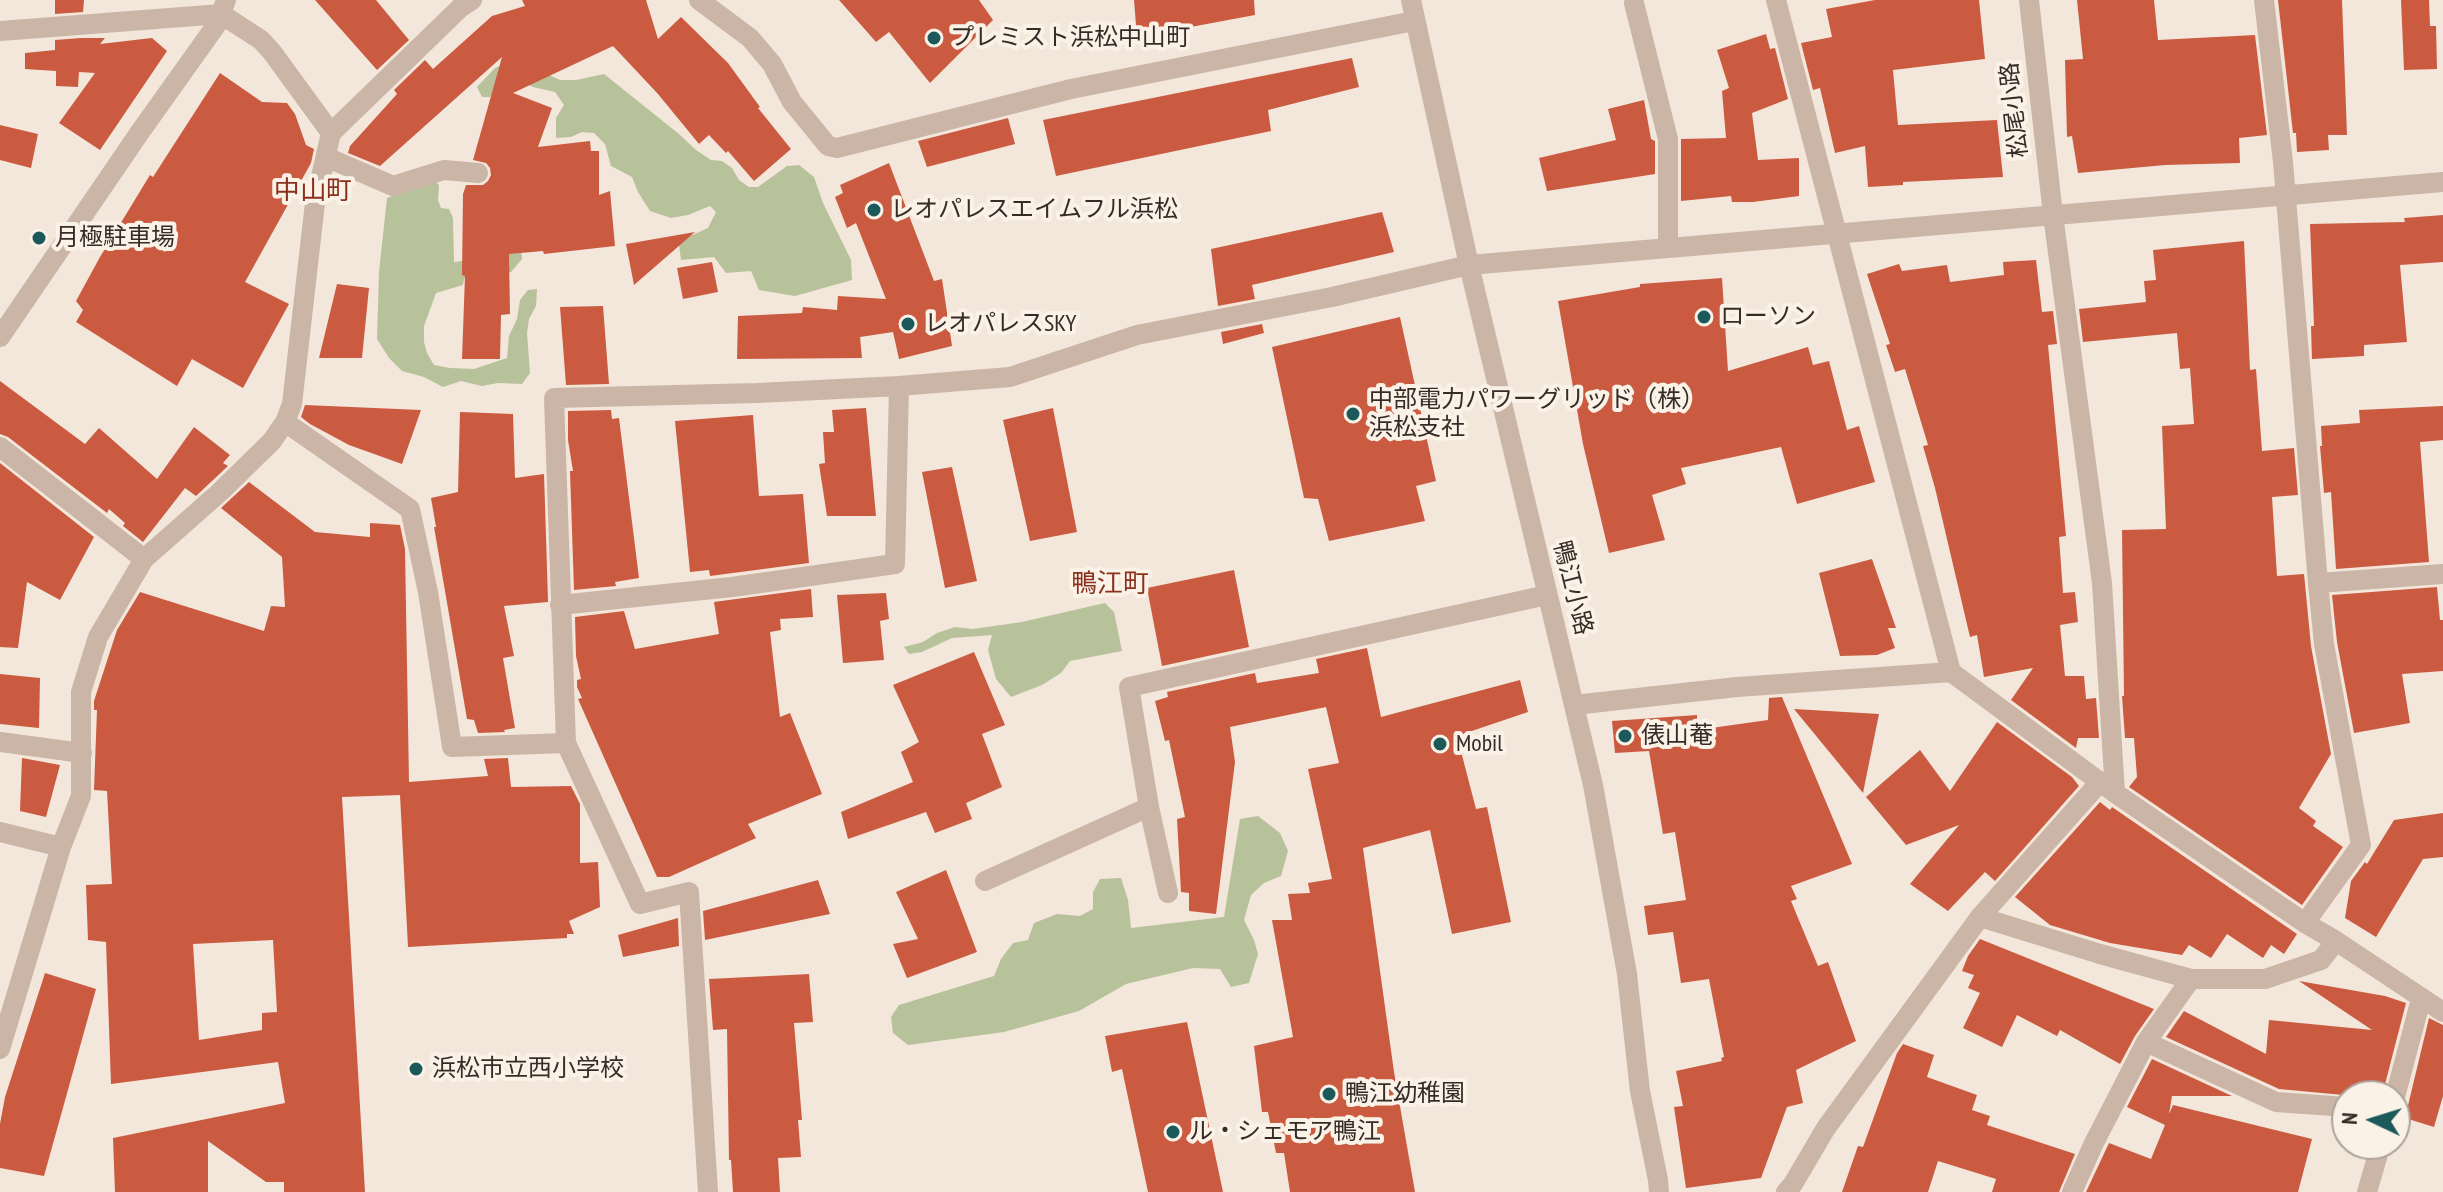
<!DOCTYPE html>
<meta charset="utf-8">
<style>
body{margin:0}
#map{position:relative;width:2443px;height:1192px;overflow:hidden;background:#f3e6db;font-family:"PT Sans Narrow",sans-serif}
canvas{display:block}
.north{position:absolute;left:2331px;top:1080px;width:80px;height:80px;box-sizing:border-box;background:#faf1e7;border:2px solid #aca29a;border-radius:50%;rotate:274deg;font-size:22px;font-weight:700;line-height:32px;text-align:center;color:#372b27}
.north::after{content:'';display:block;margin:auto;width:28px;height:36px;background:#1b595a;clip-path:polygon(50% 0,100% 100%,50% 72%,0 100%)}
</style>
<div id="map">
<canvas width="2443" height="1192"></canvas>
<div class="north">N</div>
</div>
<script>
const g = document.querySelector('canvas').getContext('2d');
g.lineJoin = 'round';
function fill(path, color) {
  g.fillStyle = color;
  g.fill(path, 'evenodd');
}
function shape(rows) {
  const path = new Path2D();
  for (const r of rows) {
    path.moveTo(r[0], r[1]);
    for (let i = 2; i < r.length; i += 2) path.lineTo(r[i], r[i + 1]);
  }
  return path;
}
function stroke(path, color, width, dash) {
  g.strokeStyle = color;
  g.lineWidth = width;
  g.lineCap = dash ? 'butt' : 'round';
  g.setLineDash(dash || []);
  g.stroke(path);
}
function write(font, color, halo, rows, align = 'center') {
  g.font = font + ' "PT Sans Narrow","Noto Sans JP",sans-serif';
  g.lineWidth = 8;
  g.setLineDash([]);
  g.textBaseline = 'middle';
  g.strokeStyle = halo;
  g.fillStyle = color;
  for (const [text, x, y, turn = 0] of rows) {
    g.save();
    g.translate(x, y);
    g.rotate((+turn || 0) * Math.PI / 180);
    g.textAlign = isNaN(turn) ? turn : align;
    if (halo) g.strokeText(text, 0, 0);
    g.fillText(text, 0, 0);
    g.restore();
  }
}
fill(shape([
 [509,62,525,64,560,80,576,80,604,74,679,134,696,150,711,160,722,161,732,168,739,180,749,187,758,187,787,166,799,165,814,177,823,203,851,260,852,280,795,296,759,290,751,271,726,273,714,257,681,260,679,245,688,237,708,228,716,212,710,206,688,215,671,218,650,211,638,192,632,177,611,166,605,144,594,133,582,132,571,137,556,138,556,118,564,105,555,92,533,87,518,79,497,87,490,97,482,97,477,87,495,68],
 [434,181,439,185,438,200,441,208,449,209,453,218,454,262,469,260,520,241,522,259,511,272,472,272,464,279,463,285,436,293,424,326,424,342,427,353,434,365,450,368,474,369,507,358,509,336,517,319,520,300,528,290,537,289,536,306,529,319,527,333,530,373,522,384,498,383,482,386,461,381,443,387,424,377,402,371,389,358,377,339,379,272,387,198],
 [1105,603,1114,612,1122,651,1070,661,1061,673,1042,685,1011,697,996,679,988,650,992,635,952,638,922,652,909,654,904,647,923,642,937,633,955,627,973,629,1022,622],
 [1258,816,1280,833,1288,851,1281,876,1264,883,1251,895,1244,920,1254,940,1258,954,1249,983,1231,987,1220,969,1193,968,1126,984,1079,1011,1004,1032,908,1045,893,1033,891,1017,899,1005,994,976,1001,959,1013,943,1028,940,1034,923,1057,914,1080,916,1093,909,1093,892,1100,879,1121,878,1128,900,1131,928,1224,917,1240,819]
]), '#b7c29a');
fill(shape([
 [55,0,84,0,83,12,55,14],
 [315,0,376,0,409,40,377,70],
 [522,0,646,0,658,39,681,17,728,63,760,107,758,108,791,149,754,181,728,151,726,153,709,135,699,144,658,94,613,46,513,93,552,108,538,147,590,141,591,151,599,151,599,195,610,191,615,246,544,254,543,251,509,254,510,314,501,315,500,359,462,359,465,276,462,275,463,194,466,185,483,185,488,181,491,175,490,168,486,163,473,160,502,57,380,166,348,153,350,146,397,94,394,90,425,60,433,69,492,16,525,6],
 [839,0,979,0,993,20,930,83,889,32,876,42],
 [1134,0,1254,0,1255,15,1137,37],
 [1875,0,1979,0,1985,59,1893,70,1898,125,1997,120,2003,177,1903,182,1903,185,1868,187,1865,146,1835,153,1820,88,1813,90,1801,43,1832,37,1826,9],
 [2077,0,2154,0,2158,40,2255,35,2267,135,2239,138,2240,163,2165,165,2078,173,2072,136,2067,137,2065,60,2083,59],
 [2278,0,2342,0,2347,135,2328,135,2329,150,2297,152,2296,133,2293,133],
 [2401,0,2429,0,2430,26,2436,26,2437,69,2404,70],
 [1766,34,1770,49,1775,48,1788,99,1752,113,1758,160,1799,158,1799,196,1753,202,1732,202,1731,196,1681,201,1681,139,1726,138,1722,91,1729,88,1717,50],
 [81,38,105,38,100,44,152,38,167,51,100,150,59,123,95,73,79,72,78,87,56,86,56,71,25,69,25,53,55,50,55,40],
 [1352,58,1359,87,1268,110,1271,131,1056,176,1043,120],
 [220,73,262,102,287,103,295,114,306,145,314,149,311,163,245,282,289,304,243,388,192,359,177,386,76,322,83,310,76,301,100,257,150,175,153,177],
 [1644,100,1651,139,1655,141,1655,174,1547,191,1539,158,1616,140,1608,109],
 [1008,118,1015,144,927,167,918,141],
 [0,125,38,134,31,168,0,160],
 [889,163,934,281,942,279,952,346,899,359,893,332,860,337,862,358,737,359,738,316,802,313,803,307,837,310,838,296,886,299,856,223,847,228,835,197,843,193,840,185],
 [1382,212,1394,252,1252,285,1255,299,1218,306,1211,249],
 [2443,215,2443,262,2400,265,2407,342,2364,345,2364,356,2312,359,2311,326,2314,326,2310,224,2405,222,2404,218],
 [695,232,634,285,626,244],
 [2244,241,2250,370,2256,369,2262,451,2294,448,2298,495,2272,497,2277,576,2304,574,2311,646,2331,754,2299,808,2316,821,2313,826,2343,847,2302,905,2129,787,2137,777,2134,738,2125,738,2122,696,2124,696,2122,530,2166,529,2162,426,2194,424,2190,368,2180,369,2177,333,2083,342,2079,309,2146,302,2144,281,2156,280,2153,250],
 [2036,260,2042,312,2053,311,2057,344,2048,345,2066,536,2059,537,2063,593,2075,592,2078,622,2060,625,2065,676,2084,676,2086,699,2096,698,2099,738,2078,738,2076,748,2011,700,2033,668,1984,677,1977,635,1970,637,1935,488,1923,446,1928,445,1905,369,1895,372,1886,345,1890,344,1867,274,1899,264,1902,271,1947,265,1950,282,2004,275,2003,262],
 [712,262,718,292,683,299,677,268],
 [1722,278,1728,371,1808,347,1813,365,1829,361,1847,430,1859,426,1875,482,1797,504,1781,447,1681,468,1686,484,1652,495,1665,540,1609,553,1583,444,1558,301,1640,287,1640,284],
 [337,284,369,288,362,358,319,358],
 [603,306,609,384,566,385,560,307],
 [1400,317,1436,481,1416,486,1425,521,1329,541,1318,499,1304,498,1272,347],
 [1262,324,1264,333,1223,344,1221,332],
 [0,381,85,444,99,428,157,479,194,427,230,455,223,463,228,466,196,496,185,488,143,542,123,526,125,523,109,509,107,513,8,437,0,434],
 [305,405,421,410,402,464,349,445,310,424,301,417],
 [2443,406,2443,440,2420,442,2429,562,2336,569,2331,492,2324,493,2320,446,2322,446,2321,426,2360,423,2359,410],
 [866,408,876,516,827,516,819,464,825,463,823,432,834,432,832,410],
 [1053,408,1077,532,1030,541,1003,420],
 [611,410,612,419,619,418,639,578,615,582,616,586,574,590,570,471,573,471,568,440,568,411],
 [460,412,513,414,515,478,544,474,548,600,548,602,504,606,514,656,503,658,515,728,504,730,505,732,478,733,474,720,467,719,434,527,436,527,431,498,458,492],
 [753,415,759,496,803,494,809,563,710,576,709,570,690,572,675,421],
 [0,463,94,537,60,600,27,582,18,648,0,647],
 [952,467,977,581,945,588,922,472],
 [249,482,315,532,370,537,370,523,400,525,405,549,409,782,488,776,484,759,508,758,511,787,571,786,580,804,580,863,598,862,600,907,569,921,574,934,567,934,567,938,408,947,400,795,342,797,365,1192,284,1192,284,1182,266,1182,208,1141,208,1192,115,1192,113,1138,285,1103,278,1062,111,1084,106,942,88,940,86,885,112,884,107,791,94,790,97,710,94,710,94,701,117,630,140,592,264,631,271,606,285,607,282,557,221,508],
 [273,940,277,1012,262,1013,262,1030,199,1040,193,944],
 [1872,559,1896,628,1888,628,1895,648,1877,655,1840,656,1819,573],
 [1234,570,1249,647,1162,666,1147,588],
 [2437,587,2440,620,2443,620,2443,671,2402,674,2410,723,2354,733,2337,642,2332,595],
 [811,589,813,617,780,619,781,630,770,632,780,717,790,713,822,794,748,824,756,838,669,877,657,877,578,699,582,698,577,687,577,680,581,679,576,656,575,617,624,611,635,649,719,634,714,602],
 [886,593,889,619,880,621,884,660,843,663,837,595],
 [1367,648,1381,717,1520,680,1528,712,1457,736,1476,809,1487,807,1511,922,1452,934,1430,830,1363,848,1394,1072,1415,1192,1290,1192,1284,1153,1276,1153,1268,1112,1262,1112,1254,1046,1293,1037,1272,920,1292,920,1288,894,1310,893,1308,883,1332,879,1308,769,1339,763,1326,707,1230,727,1235,762,1216,914,1189,911,1189,893,1181,892,1177,819,1185,817,1169,740,1165,741,1155,701,1168,697,1167,692,1255,673,1257,683,1319,673,1316,659],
 [974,652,1005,725,982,734,1002,787,966,803,972,819,935,833,926,812,848,839,841,812,913,782,901,752,919,742,893,685],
 [0,674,40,678,39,728,0,724],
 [1782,697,1852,864,1791,886,1797,899,1791,901,1818,966,1828,962,1856,1041,1796,1070,1803,1103,1787,1107,1761,1178,1686,1188,1674,1107,1683,1106,1676,1071,1722,1061,1721,1058,1724,1057,1709,979,1681,983,1673,932,1648,935,1644,906,1686,900,1675,832,1663,834,1649,751,1615,753,1612,721,1697,715,1697,730,1768,720,1769,698],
 [1794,709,1879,714,1863,793],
 [1997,722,2072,777,2079,786,1995,881,1985,872,1948,911,1910,884,1959,825,1906,845,1866,797,1920,750,1950,791],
 [22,758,60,765,46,817,20,811],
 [2100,802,2110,810,2112,807,2297,934,2284,954,2271,945,2263,958,2227,934,2211,958,2189,945,2182,955,2110,943,2050,925,2015,897],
 [2443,813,2443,857,2423,859,2376,937,2345,918,2351,881,2365,862,2367,864,2394,820],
 [946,870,977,952,907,978,893,944,918,939,896,892],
 [818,880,830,914,705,940,703,911],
 [678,918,679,946,623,957,618,935],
 [1980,939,2154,1009,2135,1036,2120,1064,2060,1030,2057,1036,2017,1015,2002,1047,1963,1028,1980,993,1968,988,1974,975,1962,971,1968,956],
 [45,973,96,989,44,1176,0,1168,0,1124,5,1097],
 [809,974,813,1022,794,1023,802,1120,798,1120,801,1157,778,1158,780,1192,733,1192,731,1160,729,1160,727,1029,713,1030,709,979],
 [2299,981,2385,996,2406,1003,2382,1096,2354,1096,2279,1089,2166,1037,2184,1011,2266,1054,2269,1020,2372,1030],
 [2429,1018,2443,1025,2443,1096,2434,1127,2405,1118],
 [1187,1022,1223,1192,1148,1192,1122,1069,1112,1072,1105,1036],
 [1903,1044,1934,1055,1927,1077,1977,1095,1972,1110,1990,1116,1987,1125,2075,1154,2059,1192,1992,1192,1996,1179,1938,1161,1928,1192,1842,1192,1858,1146,1863,1147,1897,1053],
 [2152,1059,2232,1096,2172,1096,2169,1114,2173,1105,2312,1139,2298,1192,2086,1192,2109,1143,2151,1159,2165,1125,2127,1107]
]), '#cb5b40');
stroke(shape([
 [699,0,750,38,772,64,792,102,828,146,837,148,1071,89,1414,21],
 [1411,0,1469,265,1593,785,1627,974,1640,1091,1658,1180,1659,1192],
 [1776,0,1951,672,2115,793,2305,923,2336,941,2443,1012],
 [2029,0,2053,215,2102,583,2115,793],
 [2264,0,2283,162,2318,583,2443,574],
 [1634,3,1668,139,1668,248],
 [0,31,221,14,261,40,272,52,331,133,315,203,292,404,285,422,272,441,220,492,144,559,98,637,81,692,81,796,61,847,0,1049],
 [331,133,461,7,472,0],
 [326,157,393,186,444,170,478,173],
 [0,337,140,132,217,24,226,0],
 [285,422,410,509,428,592,452,747,566,743],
 [0,447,144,559],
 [560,605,732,587,895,564,899,386],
 [1574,705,1737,687,1951,672],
 [0,742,82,753],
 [1149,807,1168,893],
 [0,832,61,847],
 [985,881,1149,807,1129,687,1547,595],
 [1980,917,2100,954,2191,979,2265,979,2321,960,2336,941],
 [2305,923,2361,845,2324,644,2318,583],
 [2146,1042,2276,1102,2347,1107],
 [2395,1097,2421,999],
 [708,1192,689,892,640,904,566,743,554,398,758,393,899,386,1010,377,1137,335,1332,297,1469,265,2443,182],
 [1786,1192,1793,1184,1826,1128,1980,917,2100,782],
 [2072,1192,2094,1143,2146,1042,2191,979],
 [2367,1192,2381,1144]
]), '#cbb5a6', 20);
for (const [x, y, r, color] of [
 [934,38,8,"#1b595a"],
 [874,210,8,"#1b595a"],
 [39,238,8,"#1b595a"],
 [1704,317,8,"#1b595a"],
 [908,324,8,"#1b595a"],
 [1353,414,8,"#1b595a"],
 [1625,736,8,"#1b595a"],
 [1440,744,8,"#1b595a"],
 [416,1069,8,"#1b595a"],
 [1329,1094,8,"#1b595a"],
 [1173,1132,8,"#1b595a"]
]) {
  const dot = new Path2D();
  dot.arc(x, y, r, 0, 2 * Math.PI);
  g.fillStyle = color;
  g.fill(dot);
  stroke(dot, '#faf1e7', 3);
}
write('24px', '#372b27', '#faf1e7', [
 ["プレミスト浜松中山町",950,38],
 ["レオパレスエイムフル浜松",890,210],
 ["月極駐車場",55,238],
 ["ローソン",1720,317],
 ["レオパレスSKY",924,324],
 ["中部電力パワーグリッド（株）",1369,400],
 ["浜松支社",1369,428],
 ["俵山菴",1641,736],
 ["Mobil",1456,744],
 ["浜松市立西小学校",432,1069],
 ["鴨江幼稚園",1345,1094],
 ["ル・シェモア鴨江",1189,1132]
], 'left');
write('24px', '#372b27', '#faf1e7', [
 ["松尾小路",2015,110,-96],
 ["鴨江小路",1572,588,76]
]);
write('26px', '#8a311d', '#faf1e7', [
 ["中山町",313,192],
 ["鴨江町",1110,585]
]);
</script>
